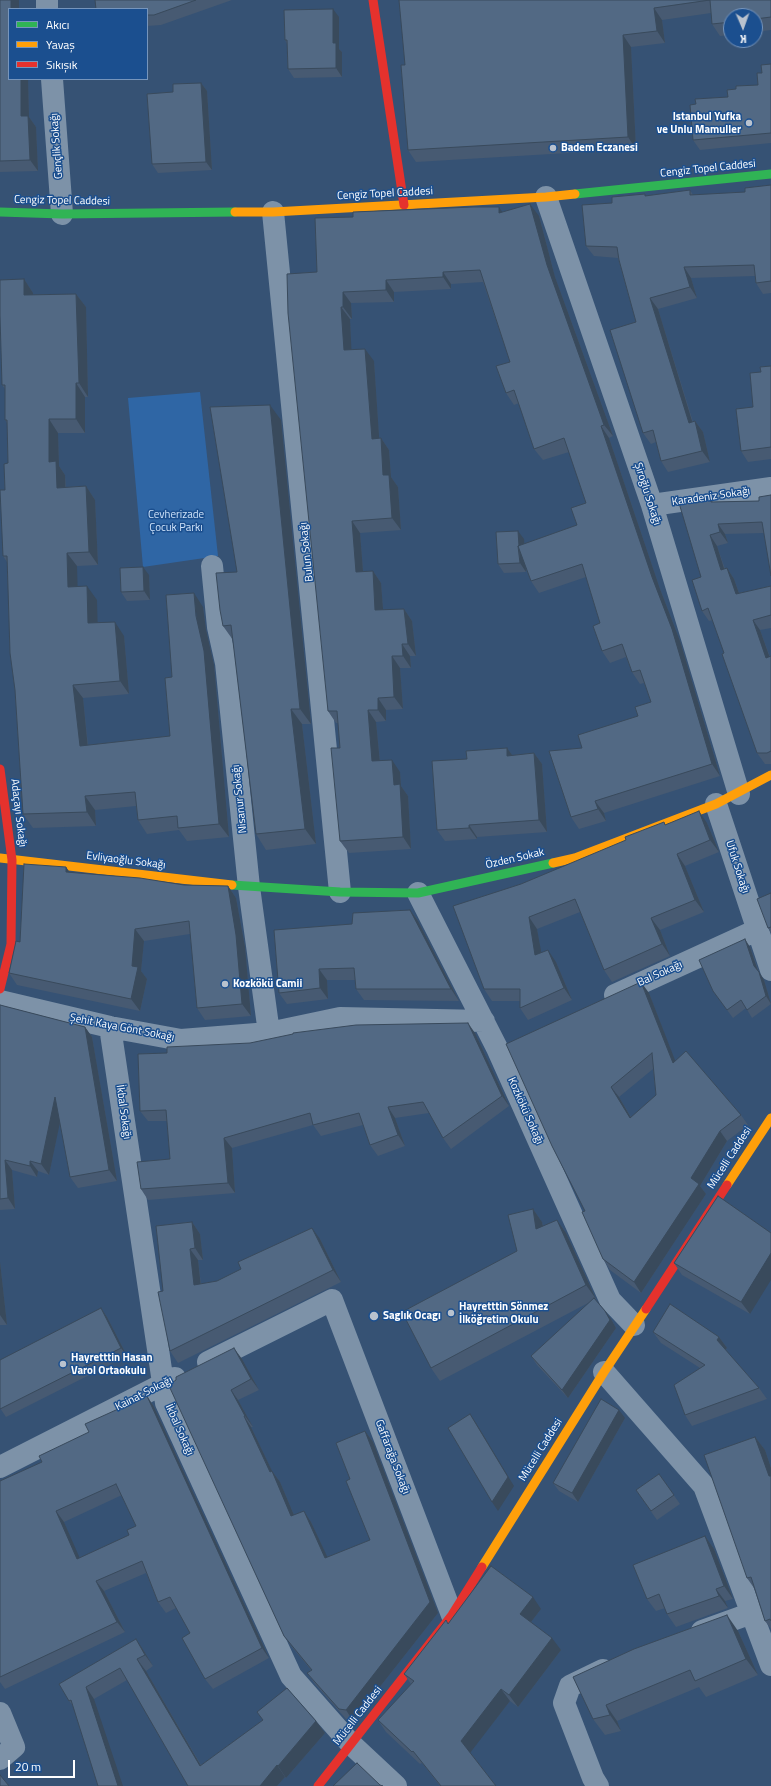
<!DOCTYPE html>
<meta charset="utf-8">
<style>
body{margin:0}
#map{position:relative;width:771px;height:1786px;overflow:hidden;background:#365274;font-family:"Titillium Web",sans-serif}
canvas{display:block}
.legend{position:absolute;left:8px;top:8px;width:140px;height:72px;box-sizing:border-box;background:#1b4f8f;border:1px solid #7695bc;margin:0;padding:5px 7px;list-style:none;font-size:12px;color:#fff}
.legend li{display:flex;align-items:center;gap:8px;height:20px}
.legend b{width:20px;border:1px solid #7695bc}
.north{position:absolute;left:723px;top:8px;width:40px;height:40px;box-sizing:border-box;background:#1b4f8f;border:1px solid #7695bc;border-radius:50%;rotate:178deg;font-size:11px;font-weight:700;line-height:16px;text-align:center;color:#fff}
.north::after{content:'';display:block;margin:auto;width:14px;height:18px;background:#b9c2ce;clip-path:polygon(50% 0,100% 100%,50% 72%,0 100%)}
.scale{position:absolute;left:8px;top:1760px;width:67px;height:18px;box-sizing:border-box;border:2px solid #fff;border-top:0;padding-left:5px;font-size:12px;line-height:14px;white-space:nowrap;color:#fff;-webkit-text-stroke:3px #1b4f8f;paint-order:stroke}
</style>
<div id="map">
<canvas width="771" height="1786"></canvas>
<ul class="legend">
<li><b style="height:5px;background:#30b455"></b>Akıcı</li>
<li><b style="height:5px;background:#ff9f0a"></b>Yavaş</li>
<li><b style="height:5px;background:#e5322d"></b>Sıkışık</li>
</ul>
<div class="north">K</div>
<div class="scale">20 m</div>
</div>
<script>
const g = document.querySelector('canvas').getContext('2d');
g.lineJoin = 'round';
function fill(path, color) {
  g.fillStyle = color;
  g.fill(path, 'evenodd');
}
function shape(rows) {
  const path = new Path2D();
  for (const r of rows) {
    path.moveTo(r[0], r[1]);
    for (let i = 2; i < r.length; i += 2) path.lineTo(r[i], r[i + 1]);
  }
  return path;
}
function stroke(path, color, width, dash) {
  g.strokeStyle = color;
  g.lineWidth = width;
  g.lineCap = dash ? 'butt' : 'round';
  g.setLineDash(dash || []);
  g.stroke(path);
}
function write(font, color, halo, rows, align = 'center') {
  g.font = font + ' "Titillium Web",sans-serif';
  g.lineWidth = 3;
  g.setLineDash([]);
  g.textBaseline = 'middle';
  g.strokeStyle = halo;
  g.fillStyle = color;
  for (const [text, x, y, turn = 0] of rows) {
    g.save();
    g.translate(x, y);
    g.rotate((+turn || 0) * Math.PI / 180);
    g.textAlign = isNaN(turn) ? turn : align;
    if (halo) g.strokeText(text, 0, 0);
    g.fillText(text, 0, 0);
    g.restore();
  }
}
fill(shape([
 [200,392,218,556,143,567,128,398]
]), '#2f66a5');
stroke(shape([
 [47,0,47,9],
 [52,79,62,214],
 [546,197,652,505,739,794],
 [273,212,340,892],
 [652,505,771,488],
 [212,566,218,627,226,663,249,887,269,1033],
 [716,804,771,970],
 [418,893,497,1048,610,1300,634,1325],
 [615,995,757,930],
 [0,1001,110,1027,181,1040,269,1033,340,1018,484,1021],
 [110,1027,166,1403,291,1676,351,1744,396,1786],
 [208,1362,332,1300,452,1615],
 [604,1372,704,1486,771,1665],
 [0,1467,175,1378],
 [702,1631,752,1613],
 [0,1713,14,1747,0,1759],
 [598,1786,593,1778,564,1703,570,1686,603,1670]
]), '#7d92a8', 22);
stroke(shape([
 [575,194,771,174],
 [0,212,62,214,235,212],
 [232,885,340,892,418,893,553,863]
]), '#30b455', 9);
stroke(shape([
 [235,212,273,212,546,197,575,194],
 [0,858,232,885],
 [553,863,575,858,716,804,771,775],
 [727,1185,771,1118],
 [482,1567,604,1372,646,1309]
]), '#ff9f0a', 9);
stroke(shape([
 [373,0,404,205],
 [0,769,12,860,11,944,0,989],
 [646,1309,727,1185],
 [318,1786,452,1615,482,1567]
]), '#e5322d', 9);
fill(shape([
 [0,0,9,79,28,79,29,117,36,127,38,171,0,172],
 [95,0,232,0,161,25,147,26,147,9],
 [399,0,771,0,771,30,755,32,755,16,731,16,731,35,720,36,712,24,711,13,662,20,665,43,631,47,636,149,416,162,408,150,405,65],
 [339,17,339,49,342,52,342,77,294,78,288,69,287,44,285,40],
 [771,64,771,143,700,150,693,140,696,104,728,97,736,89,758,85,762,73],
 [201,83,207,91,212,170,158,173,152,164,173,92],
 [771,185,771,293,763,294,756,283,755,276,691,278,697,298,658,309,693,422,695,421,703,432,710,462,668,472,661,461,656,442,651,444,643,433,636,322,618,258,594,256,586,246,612,203,646,196,690,190,693,195,745,192],
 [503,212,539,216,555,277,613,436,609,438,660,589,680,641,720,776,604,813,606,821,579,829,571,817,582,748,638,716,651,702,644,683,640,684,632,672,626,657,610,663,602,651,600,623,586,577,539,593,531,581,526,566,526,572,504,573,498,564,524,539,524,544,577,525,586,503,569,452,543,460,534,449,519,403,514,405,506,393,510,362,483,282,451,284,451,289,394,292,394,302,351,303,352,319,350,319,351,350,374,361,379,438,381,438,389,450,391,477,398,487,401,530,360,533,363,571,373,571,381,583,383,610,404,609,412,621,416,656,410,656,411,668,400,668,403,709,386,710,386,721,376,722,380,761,400,772,401,786,408,796,411,849,349,853,340,841,340,748,338,723,336,723,328,711,317,272],
 [24,279,33,293,33,295,76,294,86,307,88,397,85,397,85,433,58,433,59,466,65,475,66,487,86,486,95,500,98,565,77,566,77,587,97,600,97,623,124,636,129,694,83,698,88,745,170,736,172,677,203,607,206,630,214,665,229,837,187,841,179,830,147,834,138,820,136,806,95,810,96,826,33,828,23,814,7,562,3,556,5,490,8,463,7,423,5,420,5,389,2,385],
 [771,366,771,459,748,462,741,451,753,407,761,372],
 [281,420,311,724,302,724,316,844,266,850,256,834,233,640,223,626,237,572],
 [771,495,771,576,764,533,725,534,728,543,717,546,725,569,727,568,734,579,739,593,771,586,771,628,760,630,770,657,771,656,771,764,765,764,757,753,713,620,709,621,702,611,701,577,710,498,713,502,759,501],
 [149,575,150,600,127,601,121,592],
 [507,748,512,755,534,753,542,764,547,832,477,837,477,839,445,841,437,830,467,759],
 [707,823,719,852,685,866,704,912,660,930,670,956,612,982,604,970,580,912,537,929,541,953,556,962,572,1000,528,1020,520,1008,520,1001,492,1001,484,989,521,884,666,825],
 [66,867,70,873,184,885,228,886,236,898,245,947,251,1016,205,1020,197,1008,190,934,144,941,141,971,147,979,140,1011,17,985,9,973,20,942],
 [771,893,771,933,768,928],
 [410,910,418,921,459,1001,364,1000,356,989,355,980,327,980,328,999,287,1004,279,993,352,924],
 [750,947,759,972,764,980,771,1004,752,1018,746,1008,733,1018,713,991],
 [649,993,675,1061,741,1115,748,1125,727,1141,700,1186,706,1194,641,1293,610,1270,603,1259,585,1211,552,1146],
 [653,1069,656,1095,631,1117,619,1097],
 [0,1005,85,1027,92,1037,117,1181,78,1188,70,1177,60,1121,49,1175,38,1171,37,1177,12,1170,15,1209,0,1210],
 [475,1033,509,1106,451,1149,443,1138,429,1113,395,1118,405,1146,378,1156,370,1145,363,1125,321,1136,313,1125,232,1148,235,1193,148,1200,141,1189,170,1159,167,1121,148,1121,140,1111,167,1053],
 [718,1196,750,1314,682,1275,674,1263],
 [533,1209,542,1222,543,1226,557,1220,566,1233,596,1299,595,1299,605,1311,611,1319,616,1328,568,1398,537,1365,531,1356,590,1302,440,1381,431,1368,517,1251],
 [192,1222,200,1234,203,1260,198,1260,201,1284,217,1281,320,1239,341,1282,178,1363,170,1351,163,1291],
 [0,1262,7,1325,0,1325],
 [101,1308,107,1317,127,1356,6,1417,0,1408],
 [653,1332,719,1337,727,1348,725,1350,759,1388,767,1399,692,1426,685,1415,700,1368,661,1343],
 [242,1359,259,1390,238,1400,253,1427,251,1427,272,1471,280,1482,294,1515,304,1511,311,1522,327,1557,370,1540,350,1479,365,1431,373,1442,438,1613,353,1721,347,1720,315,1684,307,1673,311,1670,292,1647,284,1636,170,1384],
 [147,1396,154,1407,269,1658,213,1689,205,1679,190,1633,176,1608,166,1613,158,1602,146,1573,104,1591,125,1632,5,1689,0,1682,0,1481,42,1462],
 [122,1495,136,1526,129,1535,79,1558,64,1522],
 [625,1418,578,1502,559,1491,553,1483],
 [755,1437,765,1450,771,1468,771,1629,765,1621,754,1588,747,1578],
 [659,1474,680,1504,657,1520,636,1490],
 [705,1536,714,1549,733,1599,725,1601,728,1608,676,1627,667,1614,665,1608,656,1611,647,1599],
 [541,1609,531,1622,561,1650,518,1707,510,1701,470,1752,496,1786,440,1786,422,1763,420,1764,386,1732,378,1720,411,1684,404,1674,448,1623],
 [738,1631,758,1675,706,1697,699,1687,617,1721,621,1731,605,1735,593,1719,573,1677],
 [136,1639,144,1651,153,1666,146,1671,201,1765,263,1720,257,1712,316,1721,325,1733,286,1778,285,1777,277,1786,188,1786,127,1680,94,1699,73,1706,69,1701]
]), '#475a72');
fill(shape([
 [11,0,19,0,19,9,11,9],
 [654,8,662,20,665,43,657,31],
 [333,9,339,17,339,49,342,52,342,77,336,68,333,43],
 [623,35,631,47,636,149,628,137],
 [21,79,28,79,29,117,36,127,38,171,30,160,21,116],
 [201,83,207,91,212,170,206,162],
 [530,204,539,216,555,277,613,436,604,425,547,265],
 [499,207,507,219,499,213],
 [684,267,691,278,697,298,690,287],
 [443,272,451,284,451,289,443,277],
 [24,279,33,293,34,309,24,295],
 [386,280,394,292,394,302,386,290],
 [343,292,351,303,352,319,343,307],
 [76,294,86,307,88,397,79,383],
 [650,298,658,309,696,434,689,423],
 [341,307,350,319,352,362,344,350],
 [365,349,374,361,380,451,372,439],
 [76,383,85,397,85,433,76,419],
 [270,405,281,420,311,724,300,709],
 [49,419,58,433,59,466,65,475,66,501,57,488,49,462],
 [695,421,703,432,710,462,702,451],
 [601,426,609,438,660,589,680,641,720,776,712,764,652,577],
 [381,438,389,450,391,477,398,487,401,530,392,518,383,475],
 [86,486,95,500,98,565,89,552],
 [352,521,360,533,364,584,356,572],
 [718,524,725,534,728,543,720,532],
 [518,531,524,539,526,572,520,563],
 [710,535,717,546,728,581,721,570],
 [67,553,77,566,78,601,68,587],
 [143,567,149,575,150,600,144,591],
 [727,568,734,579,743,605,736,594],
 [373,571,381,583,384,622,375,610],
 [87,586,97,600,98,637,88,623],
 [194,593,203,607,206,630,214,665,229,837,219,824],
 [404,609,412,621,416,656,408,644],
 [753,620,760,630,771,661,766,658],
 [115,622,124,636,129,694,120,681],
 [402,644,410,656,411,668,403,656],
 [392,656,400,668,403,709,394,697],
 [73,685,83,698,89,759,80,746],
 [378,698,386,710,386,721,378,710],
 [291,709,302,724,316,844,305,829],
 [368,710,376,722,381,773,372,761],
 [507,748,515,759,507,756],
 [534,753,542,764,547,832,539,820],
 [392,760,400,772,401,786,408,796,411,849,403,837,394,785],
 [85,796,95,810,96,826,87,812],
 [595,801,604,813,606,821,598,809],
 [699,811,707,823,719,852,710,840],
 [469,825,477,837,477,839,469,828],
 [677,854,685,866,704,912,695,900],
 [66,867,74,879,66,872],
 [228,886,236,898,245,947,251,1016,242,1004],
 [410,910,418,921,459,1001,451,989],
 [529,917,537,929,544,967,535,955],
 [651,918,660,930,670,956,662,944],
 [135,929,144,941,141,971,147,979,140,1011,131,999,132,966],
 [745,939,750,947,759,974,754,966],
 [548,950,556,962,572,1000,564,988],
 [319,969,327,980,328,999,320,988],
 [759,972,764,980,771,1004,766,996],
 [641,982,649,993,680,1073,673,1063],
 [468,1023,475,1033,509,1106,502,1096],
 [85,1027,92,1037,117,1181,109,1170],
 [611,1087,619,1097,637,1128,630,1118],
 [55,1097,63,1108,49,1175,41,1164],
 [388,1107,395,1118,405,1146,398,1135],
 [720,1131,727,1141,700,1186,706,1194,641,1293,634,1282,691,1178],
 [224,1138,232,1148,235,1193,228,1183],
 [5,1160,12,1170,15,1209,8,1198],
 [30,1161,38,1171,37,1177,30,1166],
 [533,1209,542,1222,546,1243,536,1229],
 [557,1220,566,1233,596,1299,586,1285],
 [192,1222,200,1234,203,1260,195,1248],
 [312,1228,320,1239,341,1282,333,1270],
 [190,1249,198,1260,202,1297,194,1285],
 [771,1253,771,1280,750,1314,741,1302],
 [0,1262,7,1325,0,1315],
 [101,1308,107,1317,127,1356,121,1348],
 [605,1311,611,1319,616,1328,568,1398,562,1390],
 [719,1337,727,1348,724,1351,717,1340],
 [234,1348,242,1359,259,1390,251,1379],
 [231,1390,238,1400,253,1427,245,1416],
 [147,1396,154,1407,269,1658,262,1648],
 [619,1410,625,1418,578,1502,572,1493],
 [470,1414,476,1423,514,1486,498,1511,492,1502],
 [244,1416,251,1427,274,1475,272,1471,280,1482,299,1527,291,1516],
 [365,1431,373,1442,438,1613,353,1721,346,1710,430,1602],
 [755,1437,765,1450,771,1468,771,1479,769,1476],
 [56,1511,64,1522,85,1570,77,1559],
 [304,1511,311,1522,333,1569,325,1558],
 [705,1536,714,1549,733,1599,724,1586],
 [96,1581,104,1591,125,1632,117,1622],
 [716,1589,725,1601,728,1608,719,1596],
 [533,1597,541,1609,528,1626,520,1614],
 [727,1615,738,1631,758,1675,746,1659],
 [552,1638,561,1650,518,1707,509,1695],
 [136,1639,144,1651,153,1666,145,1655],
 [137,1659,146,1671,208,1778,200,1766],
 [86,1687,94,1699,123,1786,118,1786],
 [501,1689,510,1701,470,1753,461,1741],
 [606,1705,617,1721,621,1731,610,1715],
 [316,1721,325,1733,286,1778,278,1766],
 [277,1765,285,1777,277,1786,260,1786]
]), '#394a5c');
const building = shape([
 [0,0,11,0,11,9,9,9,9,79,21,79,21,116,28,116,30,160,0,161,0,0],
 [95,0,196,0,154,15,147,15,147,9,96,9,95,0],
 [399,0,771,0,771,17,755,19,755,16,731,16,731,22,712,24,710,0,654,8,657,31,623,35,628,137,408,150,401,65,405,65,399,0],
 [333,9,333,43,336,43,336,68,288,69,287,40,285,40,284,10,333,9],
 [771,64,771,133,693,140,690,105,696,104,695,99,728,97,727,90,736,89,736,86,758,85,757,73,762,73,761,65,771,64],
 [201,83,206,162,152,164,147,94,173,92,173,84,201,83],
 [771,185,771,281,756,283,754,265,684,267,690,287,650,298,689,423,695,421,702,451,661,461,653,430,643,433,610,330,636,322,619,260,617,247,586,246,582,205,612,203,612,197,645,194,645,196,690,190,690,195,745,192,745,188,771,185],
 [530,204,547,265,604,425,601,426,652,577,672,629,712,764,595,801,598,809,571,817,549,751,582,748,578,735,638,716,635,707,651,702,640,670,632,672,622,644,602,651,593,626,600,623,582,564,531,581,518,546,577,525,571,508,586,503,564,438,534,449,514,390,506,393,496,366,510,362,480,270,443,272,443,277,386,280,386,290,343,292,343,307,341,307,344,350,365,349,372,439,381,438,383,475,389,475,392,518,352,521,356,572,373,571,375,610,404,609,408,644,402,644,403,656,392,656,394,697,378,698,378,710,368,710,372,761,392,760,394,785,400,784,403,837,340,841,331,748,340,748,337,711,328,711,288,313,287,274,317,272,315,218,353,217,353,212,473,207,499,207,499,213,530,204],
 [24,279,24,295,76,294,79,383,76,383,76,419,49,419,49,462,56,461,57,488,86,486,89,552,67,553,68,587,87,586,88,623,115,622,120,681,73,685,80,746,170,736,165,678,172,677,166,595,194,593,196,616,204,651,219,824,178,828,177,816,138,820,135,792,85,796,87,812,23,814,15,690,10,653,7,556,3,556,0,490,5,490,4,464,8,463,7,420,5,420,5,385,2,385,0,316,0,280,24,279],
 [771,366,771,447,741,451,736,409,753,407,750,373,761,372,760,367,771,366],
 [270,405,300,709,291,709,305,829,256,834,231,625,223,626,220,610,216,573,237,572,210,407,270,405],
 [771,495,771,576,762,522,718,524,720,532,710,535,721,570,727,568,736,594,771,586,771,615,753,620,766,658,771,656,771,751,767,753,757,753,722,654,724,653,708,608,702,611,692,580,701,577,679,503,710,498,711,502,759,501,759,497,771,495],
 [518,531,519,546,518,546,520,563,498,564,496,532,518,531],
 [143,567,144,591,121,592,120,568,143,567],
 [507,748,507,756,534,753,539,820,469,825,469,828,437,830,432,761,467,759,466,751,507,748],
 [699,811,710,840,677,854,695,900,651,918,662,944,604,970,575,899,529,917,535,955,548,950,564,988,520,1008,520,989,484,989,453,906,521,884,626,840,625,837,664,822,665,825,699,811],
 [24,864,66,867,66,872,140,878,184,885,228,886,236,935,242,1004,197,1008,189,921,135,929,132,966,138,967,131,999,9,973,16,941,20,942,24,864],
 [771,893,771,927,768,928,757,899,771,893],
 [410,910,451,989,356,989,354,968,319,969,320,988,279,993,274,930,352,924,353,913,410,910],
 [745,939,754,966,759,972,766,996,747,1010,741,1000,727,1010,713,991,699,960,745,939],
 [641,982,673,1063,686,1051,741,1115,720,1131,691,1178,699,1184,634,1282,603,1259,582,1212,585,1211,552,1146,506,1044,641,982],
 [652,1053,656,1095,630,1118,611,1087,652,1053],
 [0,1005,85,1027,109,1170,70,1177,55,1097,41,1164,30,1161,30,1166,5,1160,8,1198,0,1199,0,1005],
 [468,1023,502,1096,443,1138,423,1102,388,1107,398,1135,370,1145,359,1113,313,1125,310,1113,224,1138,228,1183,141,1189,137,1162,170,1159,166,1110,140,1111,138,1054,167,1053,167,1047,250,1043,293,1034,293,1033,356,1025,468,1023],
 [718,1196,771,1233,771,1253,741,1302,674,1263,718,1196],
 [533,1209,536,1229,557,1220,586,1285,431,1368,402,1312,517,1251,508,1215,533,1209],
 [192,1222,195,1248,190,1249,194,1285,217,1281,241,1269,238,1262,312,1228,333,1270,170,1351,158,1292,163,1291,156,1226,192,1222],
 [594,1298,605,1311,610,1320,562,1390,531,1356,594,1298],
 [670,1304,719,1337,717,1340,759,1388,685,1415,674,1385,705,1365,653,1332,670,1304],
 [101,1308,121,1348,0,1409,0,1360,101,1308],
 [234,1348,251,1379,231,1390,245,1416,244,1416,270,1472,272,1471,291,1516,304,1511,325,1558,370,1540,346,1481,350,1479,336,1443,365,1431,430,1602,346,1710,339,1709,307,1673,312,1670,284,1636,170,1388,170,1384,176,1380,176,1377,234,1348],
 [147,1396,262,1648,205,1679,182,1638,190,1633,170,1597,158,1602,142,1561,96,1581,117,1622,0,1677,0,1481,42,1462,39,1456,89,1432,85,1424,147,1396],
 [116,1484,136,1526,127,1530,129,1535,77,1559,56,1511,116,1484],
 [601,1399,619,1410,572,1493,553,1483,601,1399],
 [470,1414,508,1477,492,1502,448,1428,470,1414],
 [755,1437,769,1476,771,1476,771,1621,770,1619,765,1621,751,1577,747,1578,704,1455,755,1437],
 [659,1474,674,1495,651,1511,636,1490,659,1474],
 [705,1536,724,1586,716,1589,719,1596,667,1614,659,1594,647,1599,633,1565,705,1536],
 [491,1566,533,1597,520,1614,552,1638,509,1695,501,1689,461,1741,496,1786,441,1786,413,1751,412,1752,378,1720,414,1681,404,1674,446,1620,448,1624,491,1566],
 [727,1615,746,1659,695,1681,690,1670,606,1705,610,1715,593,1719,573,1677,634,1649,727,1615],
 [136,1639,145,1655,137,1659,200,1766,263,1720,257,1712,287,1688,316,1721,278,1766,277,1765,260,1786,188,1786,120,1668,86,1687,118,1786,98,1786,71,1700,69,1701,59,1684,136,1639],
 [357,1763,380,1785,383,1786,333,1786,357,1763],
 [0,1775,9,1786,0,1786,0,1775]
]);
fill(building, '#526984');
stroke(building, '#394a5c', 1);
for (const [x, y, r, color] of [
 [749,123,4,"#b9c2ce"],
 [553,148,4,"#b9c2ce"],
 [225,984,4,"#b9c2ce"],
 [451,1313,4,"#b9c2ce"],
 [374,1316,5,"#b9c2ce"],
 [63,1364,4,"#b9c2ce"]
]) {
  const dot = new Path2D();
  dot.arc(x, y, r, 0, 2 * Math.PI);
  g.fillStyle = color;
  g.fill(dot);
  stroke(dot, '#1b4f8f', 1.5);
}
write('bold 11px', '#fff', '#1b4f8f', [
 ["Istanbul Yufka",741,117,"right"],
 ["ve Unlu Mamuller",741,130,"right"],
 ["Badem Eczanesi",561,148],
 ["Kozkökü Camii",233,984],
 ["Hayretttin Sönmez",459,1307],
 ["İlköğretim Okulu",459,1320],
 ["Saglık Ocagı",383,1316],
 ["Hayretttin Hasan",71,1358],
 ["Varol Ortaokulu",71,1371]
], 'left');
write('11px', '#fff', '#1b4f8f', [
 ["Gençlik Sokağı",57,146,-94],
 ["Cengiz Topel Caddesi",708,169,-6],
 ["Cengiz Topel Caddesi",385,194,-3],
 ["Cengiz Topel Caddesi",62,201,1],
 ["Şiroğlu Sokağı",647,494,72],
 ["Karadeniz Sokağı",711,497,-8],
 ["Bulun Sokağı",307,552,-96],
 ["Nisanur Sokağı",240,799,-96],
 ["Adaçayı Sokağı",18,813,83],
 ["Özden Sokak",515,859,-13],
 ["Evliyaoğlu Sokağı",126,861,7],
 ["Ufuk Sokağı",737,867,72],
 ["Bal Sokağı",660,974,-24],
 ["Şehit Kaya Gönt Sokağı",122,1028,11],
 ["Kozkökü Sokağı",525,1111,66],
 ["İkbal Sokağı",123,1112,82],
 ["Mücelli Caddesi",730,1158,-57],
 ["Kainat Sokağı",144,1394,-27],
 ["İkbal Sokağı",179,1430,66],
 ["Mücelli Caddesi",541,1450,-58],
 ["Gaffarağa Sokağı",392,1457,69],
 ["Mücelli Caddesi",358,1716,-52]
]);
write('11px', '#cfe3fa', '#1b4f8f', [
 ["Cevherizade",176,515],
 ["Çocuk Parkı",176,528]
]);
</script>
